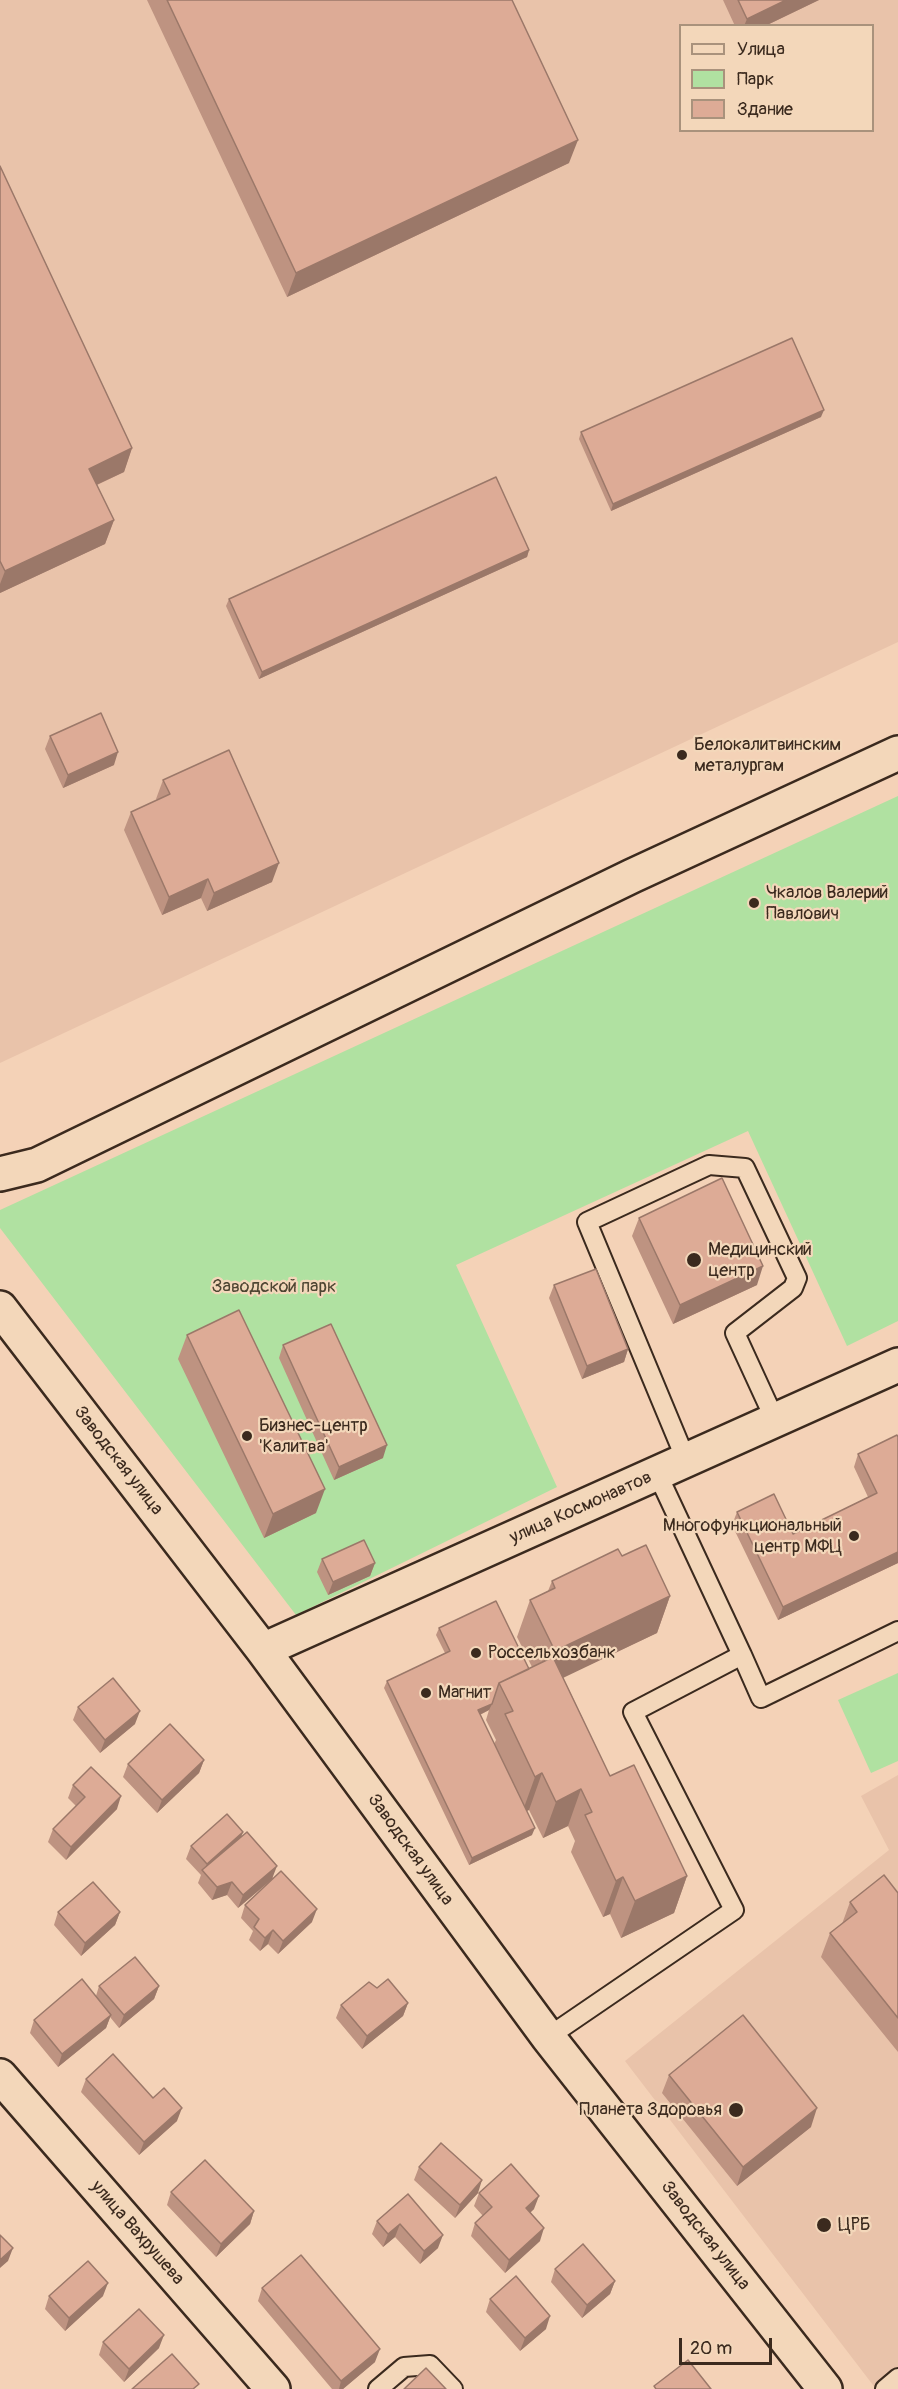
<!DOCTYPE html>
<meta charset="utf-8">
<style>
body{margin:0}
#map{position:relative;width:898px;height:2389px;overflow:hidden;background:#f4d2b7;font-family:Pangolin,sans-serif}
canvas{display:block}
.legend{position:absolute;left:679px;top:24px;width:195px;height:108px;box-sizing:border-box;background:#f3d7ba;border:2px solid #a9927c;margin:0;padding:8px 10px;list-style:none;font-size:18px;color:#3b2a1e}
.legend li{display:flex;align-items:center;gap:12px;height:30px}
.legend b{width:30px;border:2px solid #a9927c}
.scale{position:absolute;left:679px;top:2338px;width:93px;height:27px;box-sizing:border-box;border:3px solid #3b2a1e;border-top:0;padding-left:8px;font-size:18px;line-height:21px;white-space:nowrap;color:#3b2a1e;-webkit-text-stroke:4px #f3d7ba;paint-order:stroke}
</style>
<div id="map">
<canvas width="898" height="2389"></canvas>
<ul class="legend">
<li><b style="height:8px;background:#f3d7ba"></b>Улица</li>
<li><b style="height:16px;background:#b0e1a1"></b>Парк</li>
<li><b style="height:16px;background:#ddab96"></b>Здание</li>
</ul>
<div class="scale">20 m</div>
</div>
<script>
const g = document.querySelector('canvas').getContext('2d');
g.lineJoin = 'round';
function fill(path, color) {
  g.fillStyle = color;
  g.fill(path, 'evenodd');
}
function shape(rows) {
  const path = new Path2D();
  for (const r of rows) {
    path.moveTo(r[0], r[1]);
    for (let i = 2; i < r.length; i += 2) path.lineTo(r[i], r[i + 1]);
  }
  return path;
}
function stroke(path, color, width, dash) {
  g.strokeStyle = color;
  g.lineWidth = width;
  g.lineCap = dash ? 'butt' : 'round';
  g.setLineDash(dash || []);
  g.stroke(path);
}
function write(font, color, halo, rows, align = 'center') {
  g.font = font + ' Pangolin,sans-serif';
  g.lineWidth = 4.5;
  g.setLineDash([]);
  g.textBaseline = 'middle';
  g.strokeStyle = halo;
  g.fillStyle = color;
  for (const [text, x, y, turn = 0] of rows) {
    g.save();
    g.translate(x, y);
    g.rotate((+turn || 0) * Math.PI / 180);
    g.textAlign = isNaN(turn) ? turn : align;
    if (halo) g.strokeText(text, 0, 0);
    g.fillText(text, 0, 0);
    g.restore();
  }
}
fill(shape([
 [0,0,898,0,898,642,0,1063],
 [680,26,872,26,872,130,680,130],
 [898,1775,898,2389,876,2389,625,2061,889,1850,861,1796]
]), '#e9c3aa');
fill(shape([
 [898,796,898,1321,847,1346,748,1131,456,1265,557,1487,296,1615,0,1228,0,1210],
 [898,1673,898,1761,871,1773,838,1700]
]), '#b0e1a1');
const service = shape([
 [686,1460,587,1222,709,1165,745,1168,797,1278,793,1288,735,1333,775,1420],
 [742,1655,761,1698,898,1631],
 [548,2037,734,1910,633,1712,742,1655,657,1473],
 [378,2389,404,2367,430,2365,453,2389],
 [885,2389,898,2378]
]);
const minor = shape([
 [0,1174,37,1165,632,876,898,753],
 [0,1308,263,1650,548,2037,825,2389],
 [263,1650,898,1365],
 [0,2076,273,2389]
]);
stroke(service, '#3b2a1e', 22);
stroke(minor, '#3b2a1e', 38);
stroke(service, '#f3d7ba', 18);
stroke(minor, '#f3d7ba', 33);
fill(shape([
 [147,0,512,0,569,163,287,297],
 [723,0,819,0,765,26,735,26],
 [0,166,132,448,124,472,97,485,114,520,105,544,0,593],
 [821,417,611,511,579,439,581,432],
 [529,550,527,557,259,679,226,606,229,599],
 [50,736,114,765,63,788,45,749],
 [163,780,272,882,207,911,201,898,162,915,124,830,131,812,157,800,156,799],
 [639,1218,757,1285,673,1324,632,1236],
 [554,1285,628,1349,624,1362,582,1379,549,1298],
 [187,1335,316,1513,264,1538,178,1359],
 [283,1345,383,1458,334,1480,279,1358],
 [898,1437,898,1563,778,1620,732,1525,737,1512,793,1534,868,1497,854,1467,858,1454],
 [622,1556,670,1596,657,1633,563,1677,610,1776,687,1876,674,1913,621,1938,610,1914,603,1917,571,1852,575,1841,568,1826,543,1838,529,1810,526,1811,532,1835,469,1865,384,1688,387,1681,445,1653,436,1635,439,1628,529,1669,532,1667,517,1637,530,1600,548,1591,552,1581],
 [489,1710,486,1720,496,1740,494,1744,480,1715],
 [322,1559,375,1563,370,1576,328,1595,317,1572],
 [78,1707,135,1724,100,1753,73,1720],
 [204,1760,199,1773,157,1813,123,1777,128,1764],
 [73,1785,117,1809,66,1860,48,1842,53,1829,76,1806,68,1798],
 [243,1832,241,1837,273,1878,312,1922,278,1954,268,1944,260,1951,249,1940,253,1931,241,1918,245,1905,268,1883,238,1908,227,1895,212,1900,198,1883,201,1875,186,1859,191,1846],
 [898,1893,898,2052,821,1957,830,1933,842,1924,850,1902],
 [58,1912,120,1912,115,1925,81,1956,54,1925],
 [99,1986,159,1986,154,1999,119,2028,110,2017,106,2028,58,2067,30,2033,34,2020,96,1996],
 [377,1988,408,2003,403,2016,362,2049,336,2018,341,2005],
 [669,2075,811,2127,737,2186,662,2093],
 [86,2079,153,2098,177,2121,139,2155,81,2092],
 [419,2167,478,2193,455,2218,414,2180],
 [171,2192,254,2211,250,2224,216,2257,167,2205],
 [479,2193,534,2209,530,2213,540,2241,505,2273,471,2236,475,2223,483,2216,474,2206],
 [408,2194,438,2248,420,2264,395,2237,383,2247,372,2234,377,2221],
 [555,2269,615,2281,610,2294,582,2318,551,2282],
 [262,2288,375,2362,343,2389,332,2389,258,2301],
 [49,2296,103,2296,65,2331,45,2309],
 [490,2299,546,2329,520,2351,486,2312],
 [103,2342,159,2348,124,2382,99,2355]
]), '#be9381');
fill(shape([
 [786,0,819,0,765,26,744,26,747,19],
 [578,140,569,163,287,297,296,273],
 [824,410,821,417,611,511,613,504],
 [132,448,124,472,81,492,89,469],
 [114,520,105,544,0,593,0,584,5,571],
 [529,550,527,557,259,679,262,672],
 [118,752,114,765,63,788,68,775],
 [279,863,272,882,207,911,214,893],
 [208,879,201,898,162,915,169,897],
 [763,1266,757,1285,673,1324,680,1305],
 [628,1349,624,1362,582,1379,587,1366],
 [387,1445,383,1458,334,1480,339,1467],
 [325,1489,316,1513,264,1538,273,1514],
 [898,1552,898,1563,778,1620,783,1607],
 [375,1563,370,1576,328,1595,333,1582],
 [670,1596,657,1633,542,1688,555,1651],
 [492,1704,489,1710,475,1717,478,1710],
 [140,1711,135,1724,100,1753,105,1740],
 [204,1760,199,1773,157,1813,162,1800],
 [542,1773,529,1810,522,1813,535,1777],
 [581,1789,568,1826,543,1838,556,1802],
 [121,1796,117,1809,66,1860,71,1847],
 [535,1828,532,1835,469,1865,472,1858],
 [243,1832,238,1845,204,1872,207,1864],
 [277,1866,272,1879,238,1908,243,1895],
 [687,1876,674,1913,621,1938,635,1901],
 [623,1877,610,1914,603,1917,616,1881],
 [232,1882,227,1895,212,1900,217,1887],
 [317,1909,312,1922,278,1954,283,1941],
 [120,1912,115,1925,81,1956,85,1943],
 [273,1930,268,1944,260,1951,265,1938],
 [159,1986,154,1999,119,2028,124,2015],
 [408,2003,403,2016,362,2049,367,2036],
 [111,2015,106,2028,58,2067,62,2054],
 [182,2108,177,2121,139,2155,144,2142],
 [817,2108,811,2127,737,2186,743,2167],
 [482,2180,478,2193,455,2218,460,2205],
 [539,2196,534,2209,521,2221,526,2208],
 [254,2211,250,2224,216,2257,221,2244],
 [400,2224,395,2237,383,2247,388,2234],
 [544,2228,540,2241,505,2273,509,2260],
 [443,2235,438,2248,420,2264,424,2251],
 [13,2248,8,2261,0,2268,0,2260],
 [615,2281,610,2294,582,2318,587,2305],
 [108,2283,103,2296,65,2331,69,2318],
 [550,2316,546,2329,520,2351,525,2338],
 [164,2335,159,2348,124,2382,129,2369],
 [380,2349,375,2362,343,2389,339,2389,341,2381]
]), '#9b7869');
const building = shape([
 [167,0,512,0,578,140,296,273,167,0],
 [738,0,786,0,747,19,738,0],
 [0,166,132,448,89,469,114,520,5,571,0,561,0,166],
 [792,338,824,410,613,504,581,432,792,338],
 [496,477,529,550,262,672,229,599,496,477],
 [101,713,118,752,68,775,50,736,101,713],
 [229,750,279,863,214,893,208,879,169,897,131,812,170,794,163,780,229,750],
 [722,1178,763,1266,680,1305,639,1218,722,1178],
 [596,1269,628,1349,587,1366,554,1285,596,1269],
 [239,1310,325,1489,273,1514,187,1335,239,1310],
 [331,1324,387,1445,339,1467,283,1345,331,1324],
 [897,1435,898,1437,898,1552,783,1607,737,1512,774,1494,793,1534,877,1493,858,1454,897,1435],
 [364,1540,375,1563,333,1582,322,1559,364,1540],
 [646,1545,670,1596,555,1651,530,1600,555,1588,552,1581,618,1549,622,1556,646,1545],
 [496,1601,529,1669,499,1683,492,1704,478,1710,535,1828,472,1858,387,1681,450,1651,439,1628,496,1601],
 [553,1657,610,1776,634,1765,687,1876,635,1901,623,1877,616,1881,585,1815,592,1812,581,1789,556,1802,542,1773,535,1777,505,1714,513,1711,499,1683,553,1657],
 [113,1678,140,1711,105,1740,78,1707,113,1678],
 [170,1724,204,1760,162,1800,128,1764,170,1724],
 [91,1767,121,1796,71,1847,53,1829,85,1797,73,1785,91,1767],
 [227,1814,243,1832,207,1864,191,1846,227,1814],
 [247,1832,277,1866,243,1895,232,1882,217,1887,202,1870,247,1832],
 [281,1871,317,1909,283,1941,273,1930,265,1938,254,1927,259,1919,245,1905,281,1871],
 [884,1875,898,1893,898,2018,830,1933,857,1912,850,1902,884,1875],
 [93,1882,120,1912,85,1943,58,1912,93,1882],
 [135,1957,159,1986,124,2015,99,1986,135,1957],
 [82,1979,111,2015,62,2054,34,2020,82,1979],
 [388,1979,408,2003,367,2036,341,2005,369,1982,377,1988,388,1979],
 [743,2015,817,2108,743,2167,669,2075,743,2015],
 [113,2054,153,2098,164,2088,182,2108,144,2142,86,2079,113,2054],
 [441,2143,482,2180,460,2205,419,2167,441,2143],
 [205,2160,254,2211,221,2244,171,2192,205,2160],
 [511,2164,539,2196,526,2208,544,2228,509,2260,475,2223,492,2207,479,2193,511,2164],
 [408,2194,443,2235,424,2251,400,2224,388,2234,377,2221,408,2194],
 [0,2235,13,2248,0,2260,0,2235],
 [583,2244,615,2281,587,2305,555,2269,583,2244],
 [301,2255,380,2349,341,2381,262,2288,301,2255],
 [88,2261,108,2283,69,2318,49,2296,88,2261],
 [516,2276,550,2316,525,2338,490,2299,516,2276],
 [139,2309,164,2335,129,2369,103,2342,139,2309],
 [172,2354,199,2384,193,2389,132,2389,172,2354],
 [688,2360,711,2389,656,2389,654,2386,688,2360],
 [426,2368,446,2389,404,2389,426,2368]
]);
fill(building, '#ddab96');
stroke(building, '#9b7869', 1.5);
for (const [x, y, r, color] of [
 [682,755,6,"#3b2a1e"],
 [754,903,6,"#3b2a1e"],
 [694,1260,8,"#3b2a1e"],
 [247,1436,6,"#3b2a1e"],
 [854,1536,6,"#3b2a1e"],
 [476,1653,6,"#3b2a1e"],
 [426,1693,6,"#3b2a1e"],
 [736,2110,8,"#3b2a1e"],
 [824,2225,8,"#3b2a1e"]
]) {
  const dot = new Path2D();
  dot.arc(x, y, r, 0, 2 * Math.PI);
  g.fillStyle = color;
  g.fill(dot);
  stroke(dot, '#f3d7ba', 2);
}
write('18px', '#3b2a1e', '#f3d7ba', [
 ["Белокалитвинским",694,745],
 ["металургам",694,766],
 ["Чкалов Валерий",766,893],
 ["Павлович",766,914],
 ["Медицинский",708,1250],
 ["центр",708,1271],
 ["Бизнес-центр",259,1426],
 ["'Калитва'",259,1447],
 ["Многофункциональный",842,1526,"right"],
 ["центр МФЦ",842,1547,"right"],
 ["Россельхозбанк",488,1653],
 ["Магнит",438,1693],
 ["Планета Здоровья",722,2110,"right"],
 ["ЦРБ",838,2225]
], 'left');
write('18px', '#4d4532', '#f3d7ba', [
 ["Заводской парк",274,1287]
]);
write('18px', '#3b2a1e', '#f3d7ba', [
 ["Заводская улица",118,1461,52],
 ["улица Космонавтов",581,1508,-24],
 ["Заводская улица",410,1850,54],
 ["улица Вахрушева",137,2233,49],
 ["Заводская улица",705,2236,52]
]);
</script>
